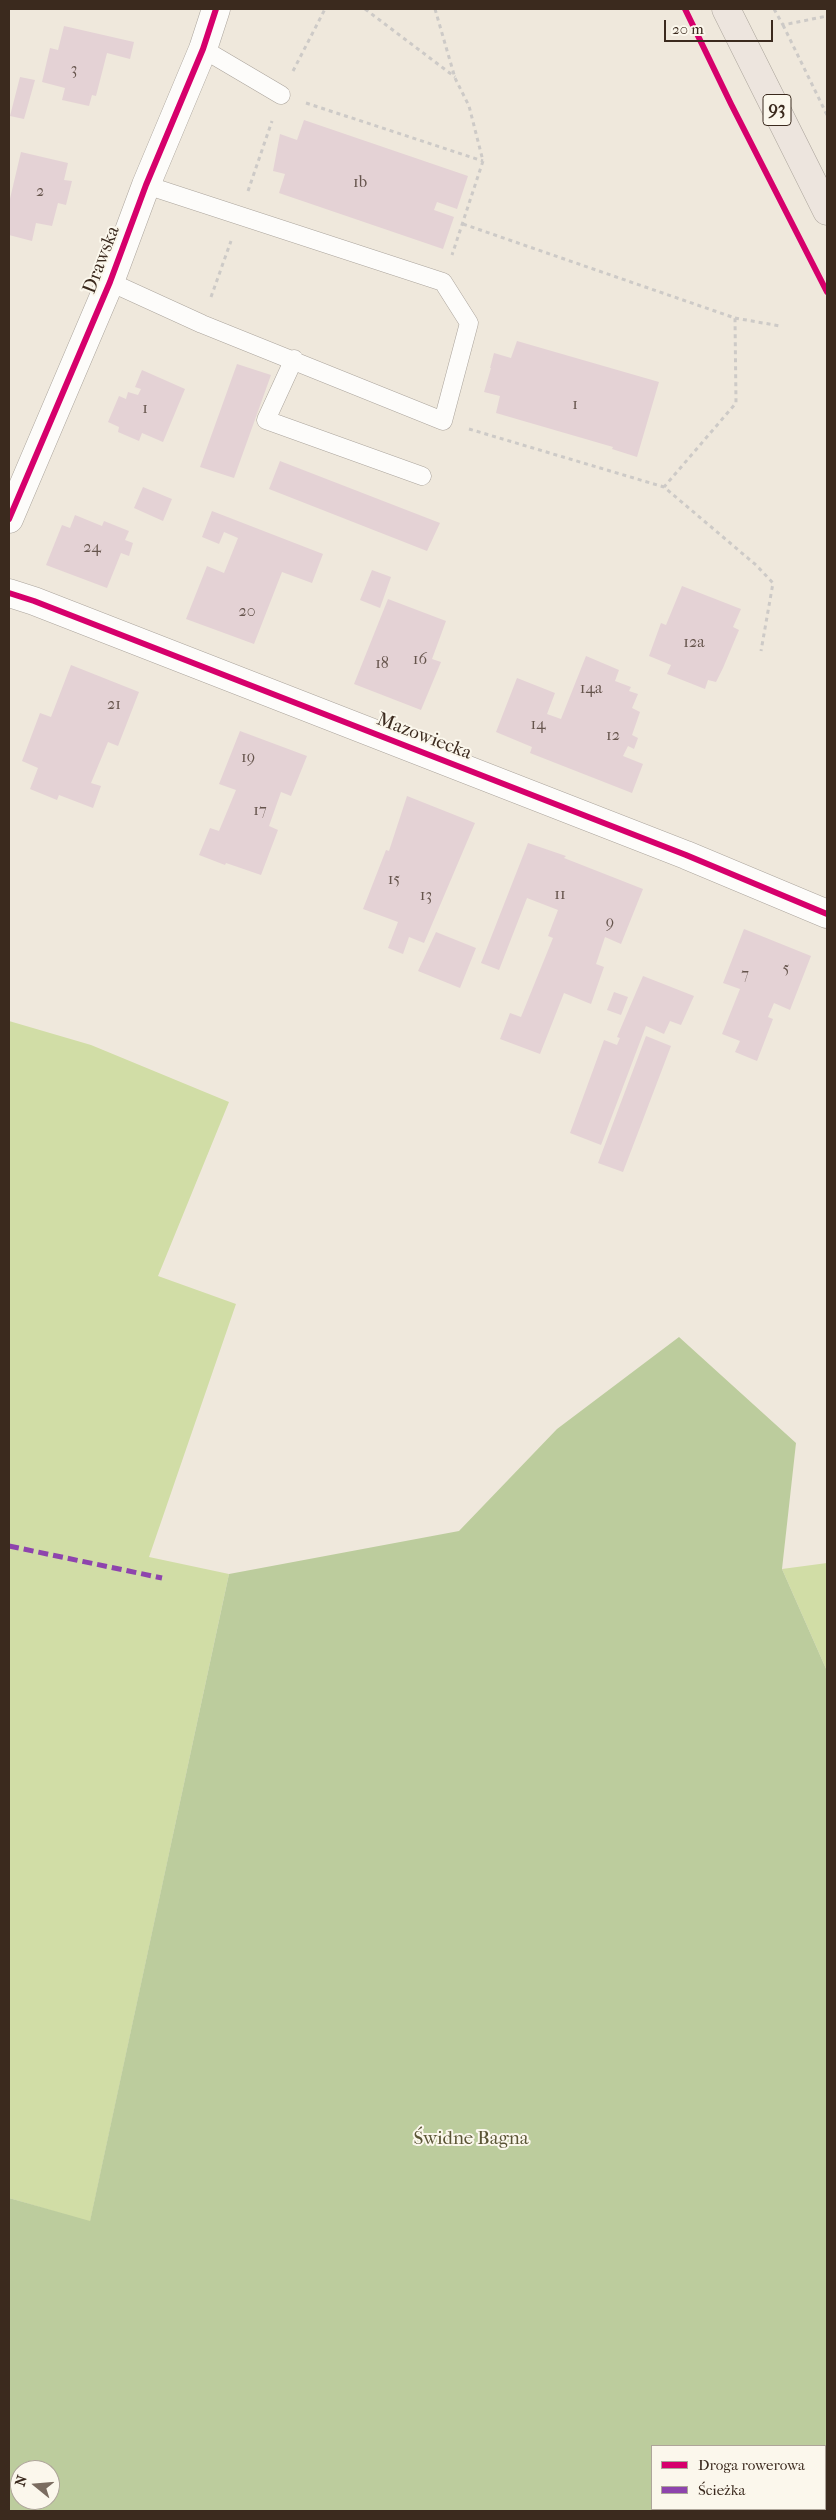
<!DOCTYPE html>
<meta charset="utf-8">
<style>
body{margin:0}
#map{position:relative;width:836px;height:2520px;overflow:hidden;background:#efe8dc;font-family:"IM FELL French Canon",serif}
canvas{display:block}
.frame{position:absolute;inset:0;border:10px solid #3b2a1e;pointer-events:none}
.legend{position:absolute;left:651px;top:2445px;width:175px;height:65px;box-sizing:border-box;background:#fbf7ec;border:1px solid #aea59a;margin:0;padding:6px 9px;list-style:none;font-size:15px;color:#3b2a1e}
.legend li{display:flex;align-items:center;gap:10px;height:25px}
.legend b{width:25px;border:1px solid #aea59a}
.north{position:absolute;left:10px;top:2460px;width:50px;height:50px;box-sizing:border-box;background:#fbf7ec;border:1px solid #aea59a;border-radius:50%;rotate:287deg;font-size:14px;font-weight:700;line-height:20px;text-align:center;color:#3b2a1e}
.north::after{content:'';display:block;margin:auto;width:18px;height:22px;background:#7a6c60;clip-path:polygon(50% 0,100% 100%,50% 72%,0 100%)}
.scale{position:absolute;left:664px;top:20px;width:109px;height:22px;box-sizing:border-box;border:2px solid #3b2a1e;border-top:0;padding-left:6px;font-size:15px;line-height:18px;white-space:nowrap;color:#3b2a1e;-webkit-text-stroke:4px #fbf7ec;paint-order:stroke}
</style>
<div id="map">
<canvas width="836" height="2520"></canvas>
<div class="frame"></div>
<ul class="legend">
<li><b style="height:6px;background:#d6006c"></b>Droga rowerowa</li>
<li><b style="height:6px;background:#8e44ad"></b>Ścieżka</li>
</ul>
<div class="north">N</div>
<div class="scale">20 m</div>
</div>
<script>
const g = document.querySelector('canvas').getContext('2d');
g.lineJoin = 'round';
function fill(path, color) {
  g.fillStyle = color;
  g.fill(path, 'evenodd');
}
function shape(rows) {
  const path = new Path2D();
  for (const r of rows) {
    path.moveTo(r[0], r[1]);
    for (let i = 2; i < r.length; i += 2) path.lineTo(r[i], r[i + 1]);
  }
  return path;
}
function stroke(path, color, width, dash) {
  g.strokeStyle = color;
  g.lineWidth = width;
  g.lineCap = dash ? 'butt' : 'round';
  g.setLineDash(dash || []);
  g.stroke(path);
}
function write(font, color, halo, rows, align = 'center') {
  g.font = font + ' "IM FELL French Canon",serif';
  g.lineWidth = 4;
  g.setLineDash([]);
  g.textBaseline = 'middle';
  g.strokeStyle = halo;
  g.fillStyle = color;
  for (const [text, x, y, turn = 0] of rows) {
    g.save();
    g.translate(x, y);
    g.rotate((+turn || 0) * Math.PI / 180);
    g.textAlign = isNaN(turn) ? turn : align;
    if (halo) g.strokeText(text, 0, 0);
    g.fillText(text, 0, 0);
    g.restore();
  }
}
fill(shape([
 [9,1021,91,1045,229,1102,158,1276,236,1304,149,1557,229,1574,90,2222,9,2198],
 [827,1563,827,1671,782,1569]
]), '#d1dda6');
fill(shape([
 [679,1337,796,1443,782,1569,827,1671,827,2511,9,2511,9,2198,90,2221,229,1574,459,1531,557,1429],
 [652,2446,825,2446,825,2509,652,2509],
 [20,2470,50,2470,50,2500,20,2500]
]), '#bccc9d');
fill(shape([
 [64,26,134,42,130,59,107,53,96,96,92,95,89,106,62,100,65,88,42,82,50,48,58,50],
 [20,77,35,80,24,119,10,116],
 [304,120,468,176,457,209,437,202,434,210,454,217,443,249,279,193,285,174,273,171,280,134,297,140],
 [21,152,68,163,64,180,72,181,66,205,58,203,52,226,36,223,32,241,9,235,9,203],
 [517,341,659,382,637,457,612,449,613,447,496,413,500,396,484,392,491,368,490,368,494,353,511,358],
 [237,364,271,375,234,478,200,467],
 [142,370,185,389,163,442,142,433,139,441,118,432,119,427,108,422,119,396,126,399,128,392,138,395,141,389,135,387],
 [280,461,440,523,427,551,269,489],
 [143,487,172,499,163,521,134,508],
 [212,511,323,554,312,583,282,572,254,644,186,619,207,566,224,573,238,538,224,532,219,544,202,537],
 [75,515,102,526,104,521,129,531,125,540,133,543,129,556,121,553,107,588,46,565,62,525,70,528],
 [372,570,391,577,380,608,360,600],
 [682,586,741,609,733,627,739,630,723,668,716,682,708,680,705,689,667,674,671,665,649,656,661,623,666,625],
 [388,599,446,621,432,659,441,662,421,710,354,684],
 [586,656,619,670,615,681,631,687,629,691,638,694,632,708,640,712,632,735,638,738,634,749,628,746,623,756,643,764,632,793,530,753,532,747,496,732,517,678,555,693,547,714,561,719],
 [71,665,139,692,118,746,108,742,91,783,101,786,93,808,59,795,57,800,30,789,38,768,22,761,40,713,51,717],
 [240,731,307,756,291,796,281,792,269,826,278,830,261,875,226,863,225,865,199,855,210,828,219,831,236,790,219,784],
 [407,796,475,823,424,943,409,937,403,954,388,948,398,922,363,909,386,850,389,851],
 [528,843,566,856,564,858,643,889,621,944,605,937,596,964,604,967,591,1004,564,993,540,1054,500,1039,510,1013,521,1017,553,938,548,936,558,910,527,898,499,970,481,963],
 [744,929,811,956,790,1010,774,1003,768,1017,773,1019,757,1061,735,1052,740,1041,722,1034,740,989,723,983],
 [436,932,476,948,460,988,418,971],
 [643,976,694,996,681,1025,670,1021,664,1034,646,1026,601,1145,570,1133,604,1040,617,1045,620,1038,617,1037],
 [614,992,628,997,621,1015,607,1010],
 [646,1036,671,1046,623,1172,598,1163]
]), '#e4d2d5');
const lane = shape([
 [203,49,281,95],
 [110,282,202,324,443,421,469,323,443,282,146,185],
 [294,359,266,420,422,476]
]);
const street = shape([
 [9,519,110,282,146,185,203,49,216,9],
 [9,593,34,601,686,855,827,914]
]);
const primary = shape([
 [726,9,827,211]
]);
stroke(lane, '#aba49c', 19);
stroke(street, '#aba49c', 29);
stroke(primary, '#aba49c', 29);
stroke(shape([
 [365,9,455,77],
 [435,9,455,78,469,106,483,161,452,255],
 [774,9,783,25,827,16],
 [783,25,827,115],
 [293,71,325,9],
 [306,103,483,161],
 [248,191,272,121],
 [463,224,735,318,736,403,664,487],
 [211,297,231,241],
 [735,318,780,326],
 [469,429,664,487,756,565,773,583,761,651]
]), '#cdcac7', 3, [4, 4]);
stroke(lane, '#fdfcfa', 18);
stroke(street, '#fdfcfa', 28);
stroke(primary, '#ede5de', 28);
stroke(shape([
 [9,1546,162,1578]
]), '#8e44ad', 5, [10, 5]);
stroke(shape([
 [685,9,731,104,827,292],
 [9,519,110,282,146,185,203,49,216,9],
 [9,593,34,601,686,855,827,914]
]), '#d6006c', 6);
write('16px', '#65544c', null, [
 ["3",74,70],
 ["1b",360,183],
 ["2",40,192],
 ["1",575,405],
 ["1",145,409],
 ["24",92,548],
 ["20",247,612],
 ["12a",694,643],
 ["16",420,660],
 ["18",382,664],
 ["14a",591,689],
 ["21",114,705],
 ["14",538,725],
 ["12",613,736],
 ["19",248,758],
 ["17",260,811],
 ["15",394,880],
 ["11",560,895],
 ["13",426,896],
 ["9",610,923],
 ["5",786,969],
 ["7",745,975]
]);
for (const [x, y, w] of [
 [777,110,28]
]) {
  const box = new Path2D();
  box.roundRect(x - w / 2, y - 15.5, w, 31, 4);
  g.fillStyle = '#fbf7ec';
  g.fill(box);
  stroke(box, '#3b2a1e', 1);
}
write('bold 18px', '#3b2a1e', null, [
 ["93",777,110]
]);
write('19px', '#3b2a1e', '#fbf7ec', [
 ["Drawska",102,260,-69],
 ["Mazowiecka",424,737,21]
]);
write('19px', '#5a5435', '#fbf7ec', [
 ["Świdne Bagna",471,2139]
]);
</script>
